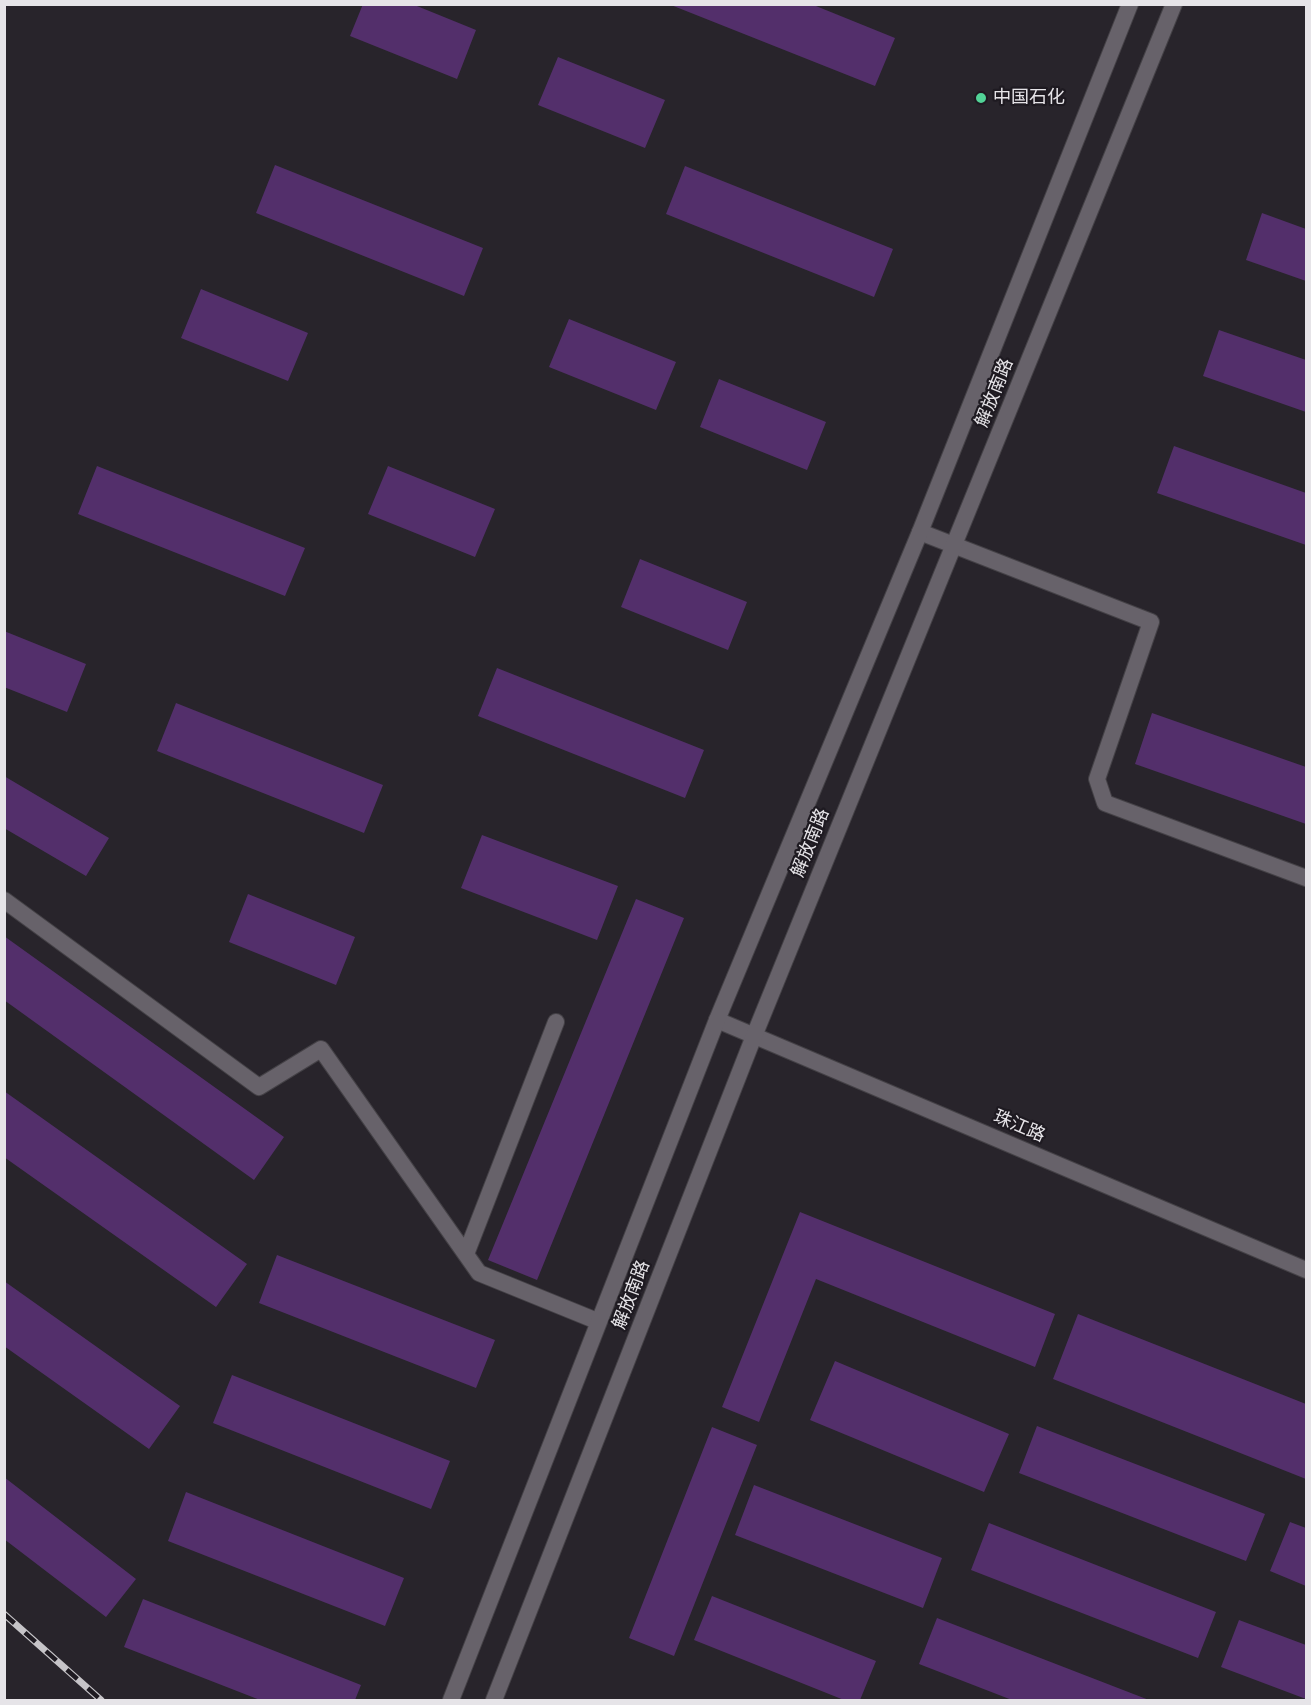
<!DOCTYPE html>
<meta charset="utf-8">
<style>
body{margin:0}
#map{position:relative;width:1311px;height:1705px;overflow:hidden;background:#28242b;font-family:"DM Sans",sans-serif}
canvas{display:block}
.frame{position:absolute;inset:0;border:6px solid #e6e4e8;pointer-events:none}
</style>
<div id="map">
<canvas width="1311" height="1705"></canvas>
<div class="frame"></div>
</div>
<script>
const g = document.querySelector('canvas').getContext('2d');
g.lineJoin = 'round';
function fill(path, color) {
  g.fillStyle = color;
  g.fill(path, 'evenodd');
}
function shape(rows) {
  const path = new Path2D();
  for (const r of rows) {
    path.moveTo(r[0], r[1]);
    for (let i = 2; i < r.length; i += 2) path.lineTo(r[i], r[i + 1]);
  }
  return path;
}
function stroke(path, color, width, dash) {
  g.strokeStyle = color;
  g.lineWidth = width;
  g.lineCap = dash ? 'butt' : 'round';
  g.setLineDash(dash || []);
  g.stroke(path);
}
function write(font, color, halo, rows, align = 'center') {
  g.font = font + ' "DM Sans","Noto Sans SC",sans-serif';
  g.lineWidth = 4.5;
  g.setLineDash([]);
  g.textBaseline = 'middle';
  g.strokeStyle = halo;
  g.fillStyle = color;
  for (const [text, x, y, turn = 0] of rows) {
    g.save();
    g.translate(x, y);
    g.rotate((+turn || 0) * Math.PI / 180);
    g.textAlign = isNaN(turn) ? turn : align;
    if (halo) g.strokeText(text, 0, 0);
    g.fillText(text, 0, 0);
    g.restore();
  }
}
fill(shape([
 [363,4,412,4,476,30,457,79,350,36],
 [811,4,895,38,875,86,671,5],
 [558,57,665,100,645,148,538,105],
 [275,165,483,248,464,296,256,213],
 [685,166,893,249,874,297,666,214],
 [1262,213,1306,229,1306,281,1246,260],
 [201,289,308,333,288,381,181,338],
 [569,319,676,362,656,410,549,367],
 [1219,330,1306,360,1306,412,1203,376],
 [719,379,826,422,807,470,700,427],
 [1174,446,1306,493,1306,545,1157,493],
 [97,466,305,548,285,596,78,514],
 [388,466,495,509,475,557,368,514],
 [640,559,747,602,728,650,621,607],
 [4,631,86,664,67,712,4,687],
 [497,668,704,750,685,798,478,716],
 [176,703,383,785,364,833,157,751],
 [1152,713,1306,767,1306,824,1135,764],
 [4,776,109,838,86,876,4,828],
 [482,835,618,886,597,940,461,888],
 [248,894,355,937,336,985,229,942],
 [636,899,684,918,537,1280,488,1260],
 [4,936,284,1137,254,1180,4,1000],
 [4,1091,247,1264,216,1307,4,1157],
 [800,1212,1055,1314,1035,1367,816,1279,759,1422,722,1407],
 [277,1255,495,1340,476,1388,259,1303],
 [4,1281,180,1406,149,1449,4,1346],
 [1078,1314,1306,1404,1306,1479,1053,1379],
 [835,1361,1009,1434,984,1492,810,1420],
 [232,1375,450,1461,431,1509,213,1423],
 [1037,1426,1265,1514,1246,1561,1019,1473],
 [712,1427,757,1445,674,1656,629,1638],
 [4,1477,136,1579,106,1617,4,1539],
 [754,1485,942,1558,923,1608,735,1535],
 [186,1492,404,1578,385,1626,168,1541],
 [1290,1522,1306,1528,1306,1586,1270,1571],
 [989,1523,1216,1612,1198,1658,971,1570],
 [712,1596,876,1661,860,1700,844,1700,694,1640],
 [143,1599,361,1685,355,1700,260,1700,124,1647],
 [937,1618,1149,1700,1012,1700,919,1664],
 [1239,1620,1306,1645,1306,1699,1221,1667]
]), '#532f6b');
const minor = shape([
 [920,532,1151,622,1097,779,1105,803,1306,878],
 [4,900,259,1087,321,1049,479,1273,597,1321],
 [466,1254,556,1022]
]);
const tertiary = shape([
 [717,1020,1306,1270]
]);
const secondary = shape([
 [451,1700,717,1020,920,532,1130,4],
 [494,1700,754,1036,1174,4]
]);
stroke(minor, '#444146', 18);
stroke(tertiary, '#444146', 18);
stroke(secondary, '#444146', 18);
stroke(minor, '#67626a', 16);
stroke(tertiary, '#67626a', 16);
stroke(secondary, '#67626a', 16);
const rail = shape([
 [4,1614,101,1700]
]);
stroke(rail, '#c6c4c8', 7);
stroke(rail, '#1e1a21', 4.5, [14]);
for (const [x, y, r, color] of [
 [981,98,6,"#52d397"]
]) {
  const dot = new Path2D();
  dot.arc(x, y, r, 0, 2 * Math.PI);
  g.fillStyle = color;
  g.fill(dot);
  stroke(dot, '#1e1a21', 2);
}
write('18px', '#e6e4e8', '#1e1a21', [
 ["中国石化",993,98]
], 'left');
write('18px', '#e6e4e8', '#1e1a21', [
 ["解放南路",995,393,-68],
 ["解放南路",811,843,-68],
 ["珠江路",1019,1127,23],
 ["解放南路",632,1295,-69]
]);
</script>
